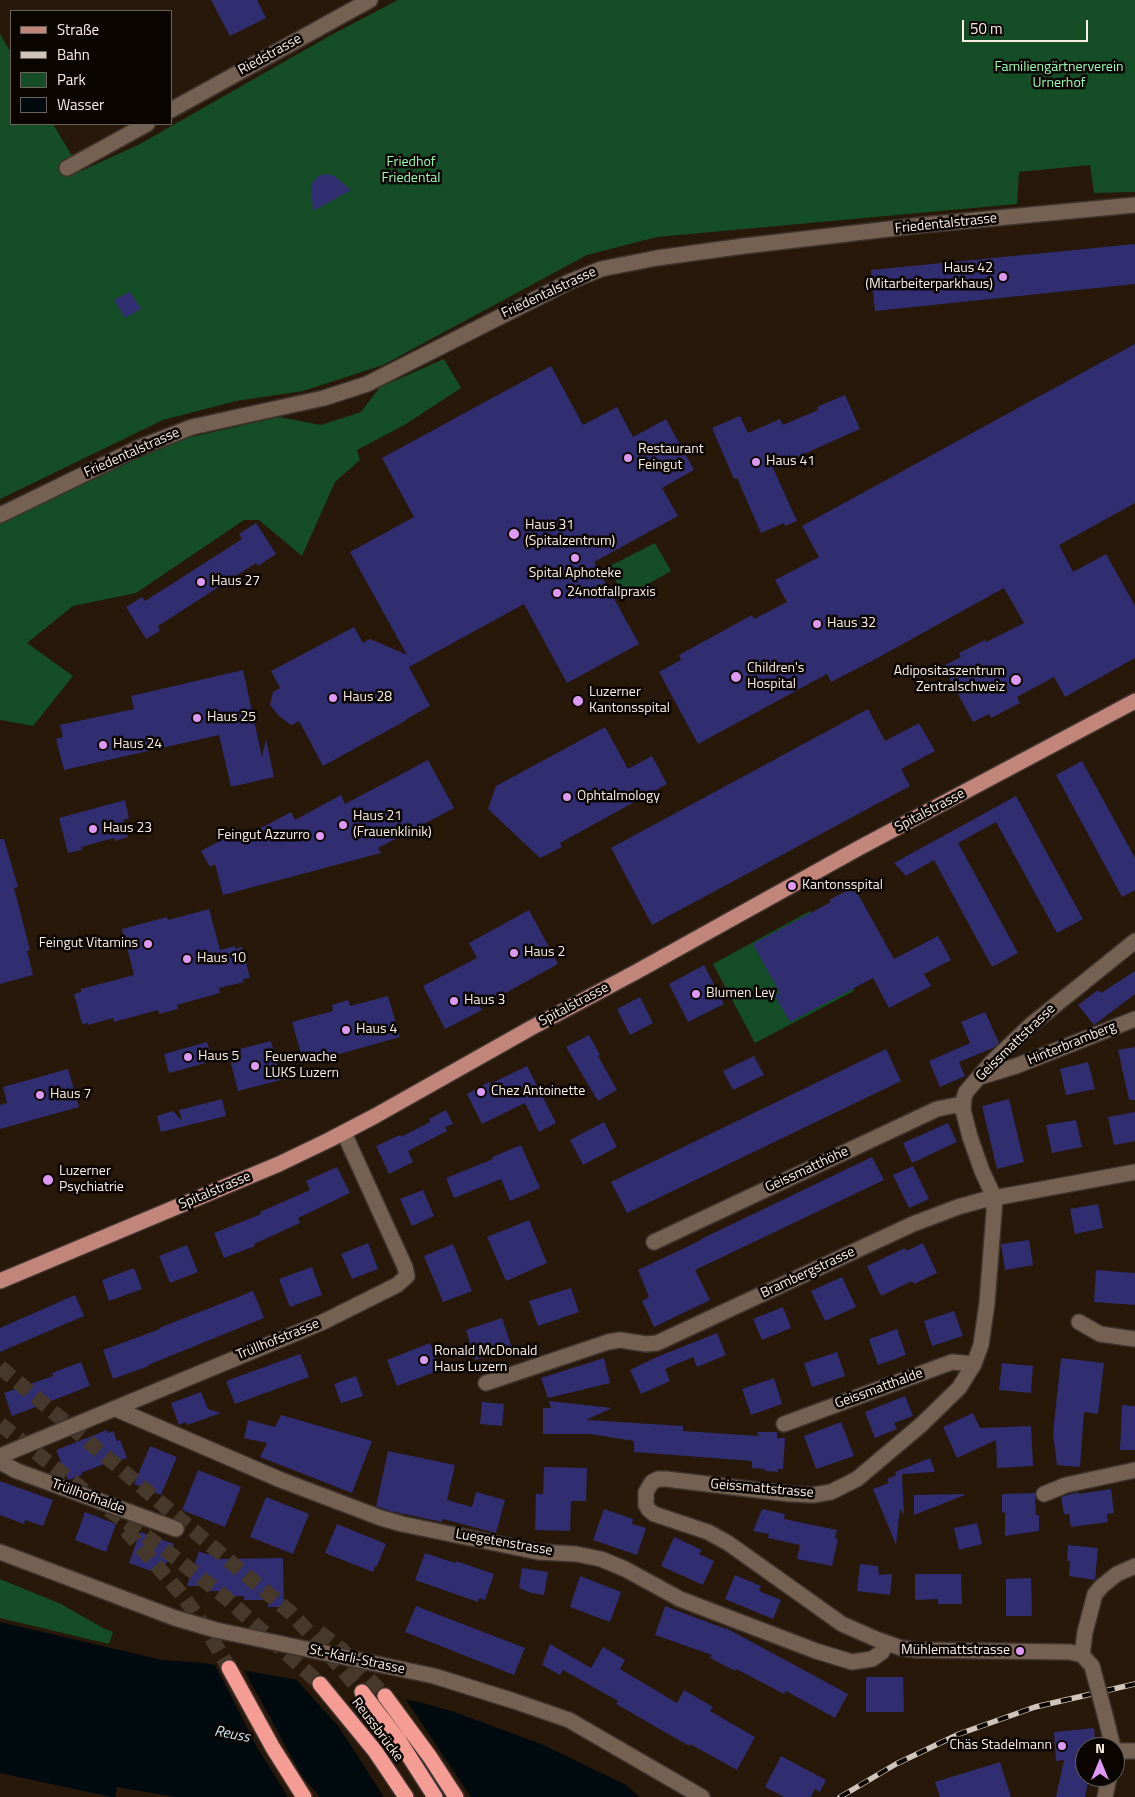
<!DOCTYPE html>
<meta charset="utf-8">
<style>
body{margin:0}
#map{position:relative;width:1135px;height:1797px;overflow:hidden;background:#27180a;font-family:"Titillium Web",sans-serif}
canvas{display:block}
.legend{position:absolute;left:10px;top:10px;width:162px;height:115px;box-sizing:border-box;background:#0b0502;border:1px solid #6a625c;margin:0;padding:6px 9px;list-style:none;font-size:15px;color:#f8ede4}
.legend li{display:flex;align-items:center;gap:10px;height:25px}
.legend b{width:25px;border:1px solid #6a625c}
.north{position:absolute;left:1075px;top:1737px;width:50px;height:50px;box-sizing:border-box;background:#0b0502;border:1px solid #6a625c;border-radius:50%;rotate:0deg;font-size:14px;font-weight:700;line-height:20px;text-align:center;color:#f8ede4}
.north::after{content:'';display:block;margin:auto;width:18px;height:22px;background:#dd99f3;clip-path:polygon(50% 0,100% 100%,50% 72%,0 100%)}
.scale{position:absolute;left:962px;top:20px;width:126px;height:22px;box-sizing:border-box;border:2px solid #f8ede4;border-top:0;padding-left:6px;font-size:15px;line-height:18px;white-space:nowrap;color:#f8ede4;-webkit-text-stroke:4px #0b0502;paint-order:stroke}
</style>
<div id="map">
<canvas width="1135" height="1797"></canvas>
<ul class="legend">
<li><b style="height:6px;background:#c1857a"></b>Straße</li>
<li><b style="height:6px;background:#d0c5bb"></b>Bahn</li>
<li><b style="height:14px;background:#144d26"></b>Park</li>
<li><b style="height:14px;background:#010a0f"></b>Wasser</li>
</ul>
<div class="north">N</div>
<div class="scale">50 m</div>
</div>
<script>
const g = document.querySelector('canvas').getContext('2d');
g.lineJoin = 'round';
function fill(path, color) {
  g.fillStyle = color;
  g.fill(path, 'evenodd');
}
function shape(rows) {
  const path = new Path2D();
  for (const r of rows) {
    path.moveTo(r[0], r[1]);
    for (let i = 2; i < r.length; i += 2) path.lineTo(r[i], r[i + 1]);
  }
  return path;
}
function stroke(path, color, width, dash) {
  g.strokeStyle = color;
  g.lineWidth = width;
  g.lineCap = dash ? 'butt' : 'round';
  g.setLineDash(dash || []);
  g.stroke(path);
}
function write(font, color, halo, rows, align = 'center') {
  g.font = font + ' "Titillium Web",sans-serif';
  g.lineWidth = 5;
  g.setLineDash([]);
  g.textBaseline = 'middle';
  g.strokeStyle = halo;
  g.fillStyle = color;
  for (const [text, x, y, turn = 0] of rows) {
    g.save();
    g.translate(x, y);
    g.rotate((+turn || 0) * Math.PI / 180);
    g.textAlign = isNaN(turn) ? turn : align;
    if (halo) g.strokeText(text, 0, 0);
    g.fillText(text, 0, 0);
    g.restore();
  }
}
fill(shape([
 [398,0,1135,0,1135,192,1094,193,1090,165,1019,172,1017,204,657,237,587,255,383,365,303,391,236,401,163,420,0,499,0,34,11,53,11,124,53,124,81,171,140,144,331,35],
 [444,359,461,388,406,424,357,450,360,460,335,482,302,556,259,520,244,520,136,593,73,606,27,643,73,676,33,726,0,720,0,524,136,459,187,438,279,417,321,425,361,412,380,387],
 [655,543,671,571,625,597,608,567],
 [810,911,854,991,755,1043,713,964],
 [0,1579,61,1604,103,1628,113,1632,109,1644,0,1618]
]), '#144d26');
fill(shape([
 [0,1622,162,1660,204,1663,419,1702,454,1712,541,1744,626,1785,640,1797,176,1797,117,1787,115,1797,112,1797,0,1773]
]), '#010a0f');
fill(shape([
 [214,1663,243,1668,302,1776,320,1797,288,1797,257,1747],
 [294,1677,404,1697,471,1797,384,1797,339,1727]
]), '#27180a');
fill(shape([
 [211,0,257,0,266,18,230,36],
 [328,174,334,176,351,190,313,211,311,185,316,178,321,175],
 [1135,244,1135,284,875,311,871,270],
 [130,292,141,309,125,318,114,300],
 [1135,344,1135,503,1059,545,1073,572,1106,554,1135,606,1135,658,1065,697,1054,677,1017,697,1020,703,991,718,989,714,973,722,943,666,961,657,959,653,985,640,986,642,1024,623,1004,588,872,661,831,682,827,674,698,744,659,672,681,660,679,655,752,615,754,619,787,602,775,580,819,557,802,526],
 [551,366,583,425,617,407,633,437,666,419,694,470,662,488,678,516,594,562,639,644,567,683,524,604,409,667,430,706,405,720,405,721,323,766,299,721,292,725,288,723,279,716,270,705,273,692,280,688,271,671,354,627,363,643,370,639,407,655,350,552,414,517,382,458],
 [845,395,860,429,773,468,797,521,785,526,784,523,761,533,737,478,734,479,712,428,740,416,748,433,780,419,783,425,818,410,817,407],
 [256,523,276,554,258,566,256,563,158,626,160,631,146,639,126,607,142,597,145,601,242,539,239,534],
 [243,670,262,757,266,739,274,777,231,787,219,735,64,770,56,739,63,737,60,725,134,709,131,696],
 [868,709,885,741,919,723,935,751,901,769,910,786,652,925,611,848],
 [605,727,628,769,652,756,667,784,560,843,562,847,540,858,488,809,496,786],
 [428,760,454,808,378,848,381,853,223,895,215,864,210,867,201,851,240,830,244,837,291,812,295,820,341,795,345,804],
 [1082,761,1135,858,1135,890,1122,897,1056,775],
 [1016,796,1083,919,1057,933,996,822,958,843,1018,953,992,967,934,860,906,876,894,863],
 [125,800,129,818,123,820,128,837,115,841,114,838,81,847,82,850,68,853,59,818],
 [0,839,4,839,18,887,14,888,30,950,27,951,33,975,0,984],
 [854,887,894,959,938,936,951,960,924,974,931,986,889,1008,873,978,790,1022,775,996,780,993,753,944,831,902,829,900],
 [209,909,220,950,235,946,235,949,242,947,250,978,243,979,244,982,219,988,220,993,177,1005,178,1009,159,1014,158,1010,114,1022,113,1018,88,1025,88,1023,82,1024,74,994,81,992,81,989,134,975,122,929,167,917,168,920],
 [529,910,558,964,480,1007,482,1010,445,1029,423,986,477,958,469,943],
 [704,965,724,1004,688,1022,669,984],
 [1135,971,1135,994,1094,1025,1078,1005,1098,990,1101,993],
 [388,996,400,1037,304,1064,292,1022,333,1011,332,1005,348,1000,350,1006],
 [640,997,653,1023,630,1035,617,1009],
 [985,1012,999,1043,995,1047,959,1062,965,1076,940,1087,929,1061,970,1043,961,1022],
 [589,1035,600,1055,598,1056,617,1090,598,1101,566,1047],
 [271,1041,281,1080,238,1091,228,1052],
 [207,1042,213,1061,169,1073,164,1054],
 [1135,1047,1135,1100,1129,1100,1118,1050],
 [886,1049,901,1081,627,1213,611,1182],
 [754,1056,764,1075,733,1090,723,1071],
 [1088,1062,1095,1089,1066,1095,1060,1069],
 [527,1066,556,1123,539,1132,525,1103,482,1124,467,1094,489,1082,490,1084],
 [68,1069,79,1107,0,1129,0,1105,7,1103,3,1087],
 [222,1099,226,1116,161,1132,157,1116,173,1111,182,1121,179,1110],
 [1009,1099,1024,1162,997,1169,982,1106],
 [446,1110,453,1124,445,1127,447,1131,408,1151,413,1162,389,1174,376,1146,400,1135,401,1137,430,1122,429,1119],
 [1135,1112,1135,1141,1114,1145,1108,1117],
 [1076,1120,1082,1147,1052,1153,1046,1125],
 [604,1122,617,1147,583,1165,570,1140],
 [948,1123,957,1142,912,1163,903,1143],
 [521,1145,540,1188,510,1201,501,1179,454,1198,446,1178,493,1159,492,1157],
 [872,1157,884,1180,695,1270,710,1300,654,1327,642,1301,649,1297,638,1270,701,1240,701,1239],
 [913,1166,929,1199,909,1208,893,1175],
 [337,1167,350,1193,298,1218,300,1223,254,1244,255,1246,224,1258,214,1233,261,1214,260,1212,310,1190,306,1181],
 [423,1190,434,1216,412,1226,400,1199],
 [1098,1204,1103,1228,1075,1234,1070,1209],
 [529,1220,547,1263,506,1281,487,1237],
 [1029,1240,1033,1265,1005,1270,1001,1244],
 [368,1243,378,1269,352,1279,341,1254],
 [923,1243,937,1273,914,1284,912,1281,881,1296,867,1266,905,1248,906,1251],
 [453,1244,472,1291,443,1302,424,1256],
 [187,1245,198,1272,170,1283,159,1256],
 [312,1267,322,1295,290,1307,279,1279],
 [134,1268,142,1289,109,1301,102,1280],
 [1096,1270,1135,1273,1135,1305,1094,1302],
 [842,1277,856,1307,825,1321,811,1291],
 [571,1288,579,1312,538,1326,529,1301],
 [253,1291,264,1318,148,1365,149,1366,113,1379,103,1350,160,1329,159,1328],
 [75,1295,84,1316,0,1352,0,1328],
 [783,1307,791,1328,762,1340,753,1319],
 [954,1311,963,1336,932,1346,924,1321],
 [502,1318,512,1348,475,1360,466,1330],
 [897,1329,906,1355,878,1365,869,1339],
 [717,1333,726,1355,697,1367,693,1357,665,1369,670,1381,641,1394,630,1370,659,1356],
 [430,1343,440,1370,397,1386,387,1360],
 [837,1352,845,1376,812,1387,804,1363],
 [300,1354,309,1377,235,1404,226,1381],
 [604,1358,610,1383,548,1398,541,1378],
 [1061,1358,1104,1363,1098,1414,1084,1412,1080,1467,1057,1465,1053,1433],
 [81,1362,90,1386,12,1416,4,1393,53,1376,52,1373],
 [1002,1363,1033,1366,1031,1393,999,1390],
 [356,1376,363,1396,341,1403,334,1384],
 [774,1378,782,1404,751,1415,742,1389],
 [201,1392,208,1409,221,1413,187,1425,186,1422,179,1425,171,1403],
 [905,1396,913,1416,894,1423,897,1429,875,1438,865,1412],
 [549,1401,612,1408,586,1420,683,1426,683,1431,759,1436,757,1432,777,1432,777,1438,785,1438,783,1469,778,1469,778,1472,765,1471,765,1469,752,1468,752,1461,634,1452,634,1441,590,1434,543,1434,543,1408,551,1408],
 [482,1402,504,1404,502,1426,480,1424],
 [1122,1405,1135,1406,1135,1450,1120,1450],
 [973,1413,980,1428,1031,1426,1033,1466,997,1468,996,1440,957,1458,943,1427],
 [281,1415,372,1441,352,1493,260,1457,267,1443,244,1438,248,1420,275,1427],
 [841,1422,854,1456,816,1469,804,1436],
 [107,1430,108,1433,113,1431,117,1441,120,1440,127,1458,115,1462,114,1460,81,1473,82,1475,68,1480,56,1450],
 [150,1446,177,1457,161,1495,134,1484],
 [388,1451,455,1465,447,1500,472,1507,476,1492,505,1500,496,1533,443,1519,442,1522,390,1511,376,1506],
 [930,1458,935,1472,902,1474,904,1515,900,1509,896,1545,873,1489,889,1483,887,1479,899,1474,896,1475,895,1472],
 [544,1467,587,1468,586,1501,571,1501,570,1531,535,1530,536,1494,543,1494],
 [198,1470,241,1487,225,1527,182,1510],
 [0,1481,53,1500,43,1526,25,1520,24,1524,0,1515],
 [1111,1489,1114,1513,1107,1514,1108,1522,1071,1527,1069,1514,1064,1514,1061,1497,1078,1492,1078,1494],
 [1035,1493,1036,1515,1039,1515,1039,1531,1005,1536,1005,1512,1002,1513,1002,1494],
 [964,1494,965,1495,914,1515,914,1495],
 [266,1497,309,1514,293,1554,250,1537],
 [604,1509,633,1519,632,1524,646,1528,637,1555,593,1540],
 [762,1509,785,1514,784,1519,837,1530,835,1538,838,1539,832,1566,797,1559,800,1545,768,1538,769,1534,753,1531],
 [85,1512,116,1524,106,1552,75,1540],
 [977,1523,982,1544,959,1550,954,1528],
 [337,1524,386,1544,377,1566,375,1566,373,1572,325,1553],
 [140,1532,174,1544,162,1575,129,1563],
 [674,1537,702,1550,699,1554,714,1561,703,1585,661,1566],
 [1068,1545,1098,1548,1095,1580,1069,1576,1070,1561,1067,1561],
 [199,1551,206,1554,215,1554,215,1559,283,1558,284,1607,268,1607,268,1600,244,1600,244,1596,219,1596,219,1591,205,1591,205,1586,187,1586],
 [425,1553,455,1563,456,1561,494,1574,485,1600,479,1598,478,1602,415,1580],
 [860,1564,878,1566,879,1575,892,1574,890,1595,857,1591],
 [522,1568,548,1572,544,1595,531,1593,519,1588],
 [915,1574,961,1574,962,1604,938,1604,938,1599,915,1600],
 [735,1575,761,1586,759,1591,781,1600,773,1619,725,1599],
 [580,1576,621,1592,610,1622,570,1607],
 [1031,1578,1032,1616,1006,1616,1006,1579],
 [416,1606,525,1648,514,1675,405,1632],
 [665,1606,726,1629,726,1628,848,1694,835,1718,786,1691,784,1694,736,1669,735,1671,710,1658,712,1655,655,1635],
 [550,1644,591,1668,603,1647,625,1660,620,1669,677,1703,684,1690,713,1707,710,1711,755,1737,737,1770,690,1744,689,1746,616,1704,618,1701,563,1670,560,1675,542,1665],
 [866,1677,903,1677,904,1712,866,1712],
 [1094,1728,1096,1747,1085,1747,1085,1777,1089,1777,1085,1797,1056,1797,1064,1760,1056,1761,1054,1732],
 [781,1756,826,1780,820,1792,815,1789,811,1797,784,1797,765,1787],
 [1000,1762,1011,1797,940,1797,935,1782]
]), '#302d71');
stroke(shape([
 [0,1367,291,1613,326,1651,362,1692],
 [0,1424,101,1504,164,1549,225,1597,320,1684],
 [126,1530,183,1596,208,1632,229,1668],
 [319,1632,341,1649,385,1696]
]), '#46382b', 15, [15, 8]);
const minor = shape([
 [171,110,370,0],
 [67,168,147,124],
 [0,515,138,448,192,427,324,398,367,384,569,282,601,269,657,258,744,246,923,225,1135,205],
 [980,1077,1016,1066,1135,1019],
 [654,1242,937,1109,962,1104],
 [1079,1322,1100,1334,1135,1339],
 [486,1383,608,1342,620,1340,646,1344,657,1343,913,1224,958,1207,983,1200,1135,1172],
 [116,1409,281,1480,381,1518,402,1524,538,1552,576,1554,601,1559,625,1569,680,1599,816,1651,852,1662,872,1659,882,1652,887,1643],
 [784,1424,952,1362,974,1364],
 [0,1456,323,1322,397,1285,407,1276,405,1267,344,1133],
 [0,1462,17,1471,176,1529],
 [1044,1494,1066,1485,1135,1470],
 [0,1552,175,1618,216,1630,434,1676,514,1701,569,1720,702,1797],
 [1082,1655,1085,1632,1095,1594,1102,1586,1117,1574,1135,1566],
 [1092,1666,1082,1655,1070,1652,916,1650,901,1648,876,1639,842,1624,728,1543,708,1532,654,1514,649,1510,646,1505,646,1492,652,1482,658,1479,666,1479,790,1494,813,1495,831,1492,857,1479,921,1425,959,1388,974,1364,981,1345,987,1303,995,1199,982,1171,970,1137,963,1110,964,1098,966,1092,990,1064,1032,1024,1135,941],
 [1105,1715,1113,1747],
 [1115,1751,1135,1751],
 [1105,1797,1109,1777]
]);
const major = shape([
 [0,1281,279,1164,329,1140,375,1116,531,1028,636,972,859,848,1135,701]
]);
const highway = shape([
 [229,1668,273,1748,304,1797],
 [320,1684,375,1751,406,1797],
 [362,1692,398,1739,435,1797],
 [385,1696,430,1757,456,1797]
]);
stroke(minor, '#3e332e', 18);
stroke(major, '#3e332e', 18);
stroke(highway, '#3e332e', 18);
stroke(minor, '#746152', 15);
stroke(major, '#c1857a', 15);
stroke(highway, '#f59d95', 15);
const rail = shape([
 [840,1797,896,1764,959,1734,1035,1707,1135,1684]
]);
stroke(rail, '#d0c5bb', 5.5);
stroke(rail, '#0b0502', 4, [11]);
const minorBridge = shape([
 [1092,1666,1105,1715]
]);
stroke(minorBridge, '#3e332e', 18, []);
stroke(minorBridge, '#746152', 15);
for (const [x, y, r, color] of [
 [1003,277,5,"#dd99f3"],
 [628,458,5,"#dd99f3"],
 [756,462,5,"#dd99f3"],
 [514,534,6,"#dd99f3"],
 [575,558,5,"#dd99f3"],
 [201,582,5,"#dd99f3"],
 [557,593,5,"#dd99f3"],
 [817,624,5,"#dd99f3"],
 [736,677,6,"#dd99f3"],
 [1016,680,6,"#dd99f3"],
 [333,698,5,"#dd99f3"],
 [578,701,6,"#dd99f3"],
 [197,718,5,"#dd99f3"],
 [103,745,5,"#dd99f3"],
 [567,797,5,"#dd99f3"],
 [343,825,5,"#dd99f3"],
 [93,829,5,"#dd99f3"],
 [320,836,5,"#dd99f3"],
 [792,886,5,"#dd99f3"],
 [148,944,5,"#dd99f3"],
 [514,953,5,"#dd99f3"],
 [187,959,5,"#dd99f3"],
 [696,994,5,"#dd99f3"],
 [454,1001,5,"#dd99f3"],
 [346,1030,5,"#dd99f3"],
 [188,1057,5,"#dd99f3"],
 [255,1066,5,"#dd99f3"],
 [481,1092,5,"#dd99f3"],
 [40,1095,5,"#dd99f3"],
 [48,1180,6,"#dd99f3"],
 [424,1360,5,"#dd99f3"],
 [1020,1651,5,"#dd99f3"],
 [1062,1746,5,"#dd99f3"]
]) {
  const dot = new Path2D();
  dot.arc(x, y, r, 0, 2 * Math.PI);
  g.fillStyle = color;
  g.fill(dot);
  stroke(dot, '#0b0502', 2);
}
write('14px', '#f8ede4', '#0b0502', [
 ["Riedstrasse",270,55,-29],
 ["Friedentalstrasse",946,224,-6],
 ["Friedentalstrasse",549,293,-25],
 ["Friedentalstrasse",132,453,-24],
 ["Spitalstrasse",930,811,-28],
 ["Spitalstrasse",574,1005,-28],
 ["Geissmattstrasse",1016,1043,-44],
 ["Hinterbramberg",1072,1044,-22],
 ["Geissmatthöhe",807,1170,-25],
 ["Spitalstrasse",215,1191,-23],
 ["Brambergstrasse",808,1273,-25],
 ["Trüllhofstrasse",278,1340,-22],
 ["Geissmatthalde",879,1389,-20],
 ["Geissmattstrasse",762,1489,5],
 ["Trüllhofhalde",88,1497,20],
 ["Luegetenstrasse",504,1543,10],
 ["St.-Karli-Strasse",357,1660,12],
 ["Reussbrücke",377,1730,53]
]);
write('14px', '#97fbac', '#0b0502', [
 ["Familiengärtnerverein",1059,68],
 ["Urnerhof",1059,84],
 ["Friedhof",411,163],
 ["Friedental",411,179]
]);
write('14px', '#f8ede4', '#0b0502', [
 ["Haus 42",993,269,"right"],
 ["(Mitarbeiterparkhaus)",993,285,"right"],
 ["Restaurant",638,450],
 ["Feingut",638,466],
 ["Haus 41",766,462],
 ["Haus 31",525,526],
 ["(Spitalzentrum)",525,542],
 ["Spital Aphoteke",575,574,"center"],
 ["Haus 27",211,582],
 ["24notfallpraxis",567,593],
 ["Haus 32",827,624],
 ["Children's",747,669],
 ["Hospital",747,685],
 ["Adipositaszentrum",1005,672,"right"],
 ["Zentralschweiz",1005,688,"right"],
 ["Luzerner",589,693],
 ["Kantonsspital",589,709],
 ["Haus 28",343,698],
 ["Haus 25",207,718],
 ["Haus 24",113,745],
 ["Ophtalmology",577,797],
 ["Haus 21",353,817],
 ["(Frauenklinik)",353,833],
 ["Haus 23",103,829],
 ["Feingut Azzurro",310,836,"right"],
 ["Kantonsspital",802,886],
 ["Feingut Vitamins",138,944,"right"],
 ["Haus 2",524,953],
 ["Haus 10",197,959],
 ["Blumen Ley",706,994],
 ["Haus 3",464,1001],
 ["Haus 4",356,1030],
 ["Haus 5",198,1057],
 ["Feuerwache",265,1058],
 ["LUKS Luzern",265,1074],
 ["Chez Antoinette",491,1092],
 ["Haus 7",50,1095],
 ["Luzerner",59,1172],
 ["Psychiatrie",59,1188],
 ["Ronald McDonald",434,1352],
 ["Haus Luzern",434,1368],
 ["Mühlemattstrasse",1010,1651,"right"],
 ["Chäs Stadelmann",1052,1746,"right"]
], 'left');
write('italic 15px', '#d0e8f2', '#0b0502', [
 ["Reuss",232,1735,11]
]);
</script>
